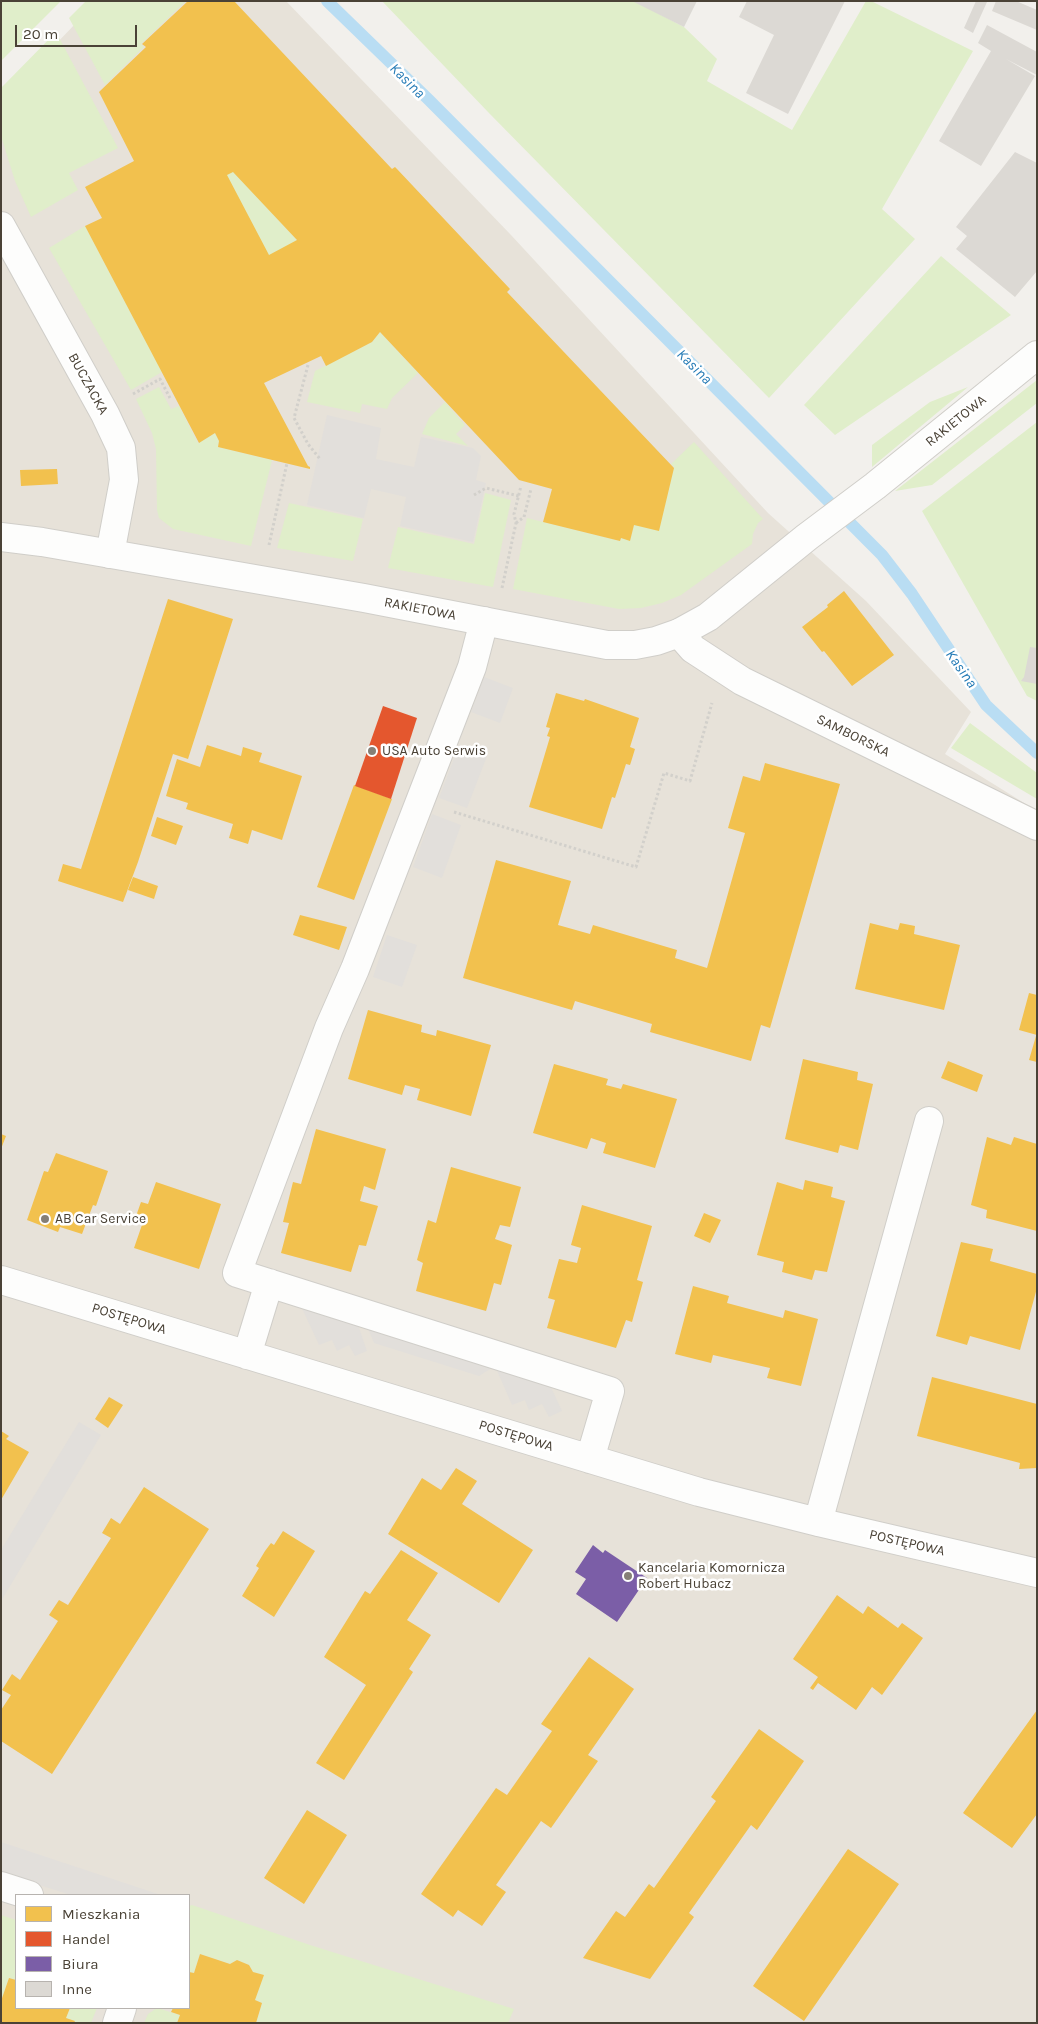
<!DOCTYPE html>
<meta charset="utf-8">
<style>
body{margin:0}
#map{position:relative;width:1038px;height:2024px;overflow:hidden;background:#f2f0ec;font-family:Karla,sans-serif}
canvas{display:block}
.frame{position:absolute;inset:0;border:2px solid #4a4236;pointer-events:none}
.legend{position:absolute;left:15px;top:1894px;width:175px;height:115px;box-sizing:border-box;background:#fff;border:1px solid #b7b3af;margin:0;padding:6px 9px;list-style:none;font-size:15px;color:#4a4236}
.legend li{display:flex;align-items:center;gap:10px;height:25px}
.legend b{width:25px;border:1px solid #b7b3af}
.scale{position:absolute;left:15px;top:25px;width:122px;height:22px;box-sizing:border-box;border:2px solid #4a4236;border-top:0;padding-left:6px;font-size:15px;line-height:18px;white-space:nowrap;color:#4a4236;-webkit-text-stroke:4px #fff;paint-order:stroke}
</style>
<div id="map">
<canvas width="1038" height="2024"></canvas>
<div class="frame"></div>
<ul class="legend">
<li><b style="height:14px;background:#f2c14e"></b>Mieszkania</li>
<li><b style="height:14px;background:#e4572e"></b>Handel</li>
<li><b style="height:14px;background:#7b5ea7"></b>Biura</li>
<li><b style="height:14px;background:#dcd9d4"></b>Inne</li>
</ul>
<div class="scale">20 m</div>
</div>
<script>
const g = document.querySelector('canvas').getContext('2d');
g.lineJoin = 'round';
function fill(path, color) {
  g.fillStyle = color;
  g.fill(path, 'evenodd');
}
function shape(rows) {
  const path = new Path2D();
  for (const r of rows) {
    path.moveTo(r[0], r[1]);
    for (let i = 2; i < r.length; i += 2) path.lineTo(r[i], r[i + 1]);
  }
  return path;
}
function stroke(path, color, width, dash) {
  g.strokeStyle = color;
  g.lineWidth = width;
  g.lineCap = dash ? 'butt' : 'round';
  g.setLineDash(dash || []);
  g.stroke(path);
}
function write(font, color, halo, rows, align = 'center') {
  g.font = font + ' Karla,sans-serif';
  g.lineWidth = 5;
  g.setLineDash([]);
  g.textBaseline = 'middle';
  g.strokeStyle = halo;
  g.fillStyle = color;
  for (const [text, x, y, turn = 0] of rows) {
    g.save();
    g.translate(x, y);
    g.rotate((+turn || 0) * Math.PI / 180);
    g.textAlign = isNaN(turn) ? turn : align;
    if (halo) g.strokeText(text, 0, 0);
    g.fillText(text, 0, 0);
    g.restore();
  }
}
fill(shape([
 [97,1,286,1,511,235,768,513,866,601,971,712,945,754,1037,811,1037,2023,1,2023,1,93,13,89],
 [16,1895,189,1895,189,2008,16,2008]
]), '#e7e2d9');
fill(shape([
 [1,1,61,1,1,61],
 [86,1,186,1,141,44,144,47,105,85,69,18],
 [382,1,635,1,684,27,717,59,707,81,792,130,866,1,871,1,973,51,882,209,915,239,769,398,488,112],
 [56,32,118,148,69,173,78,190,31,217,15,181,1,136,1,88],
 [218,155,297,240,270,288],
 [85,226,162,372,131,390,49,248],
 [941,256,1011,315,835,435,804,405],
 [380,332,418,373,392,398,387,409,362,404,360,413,307,402,315,371,372,342],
 [1037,380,1037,403,932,485,895,491],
 [159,387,171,409,179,406,198,443,215,433,219,441,218,447,272,460,251,546,173,529,159,518,157,510,156,449,152,433,136,399],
 [968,387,872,467,872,445,930,402],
 [445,402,465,425,456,434,468,446,422,434,429,418],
 [1037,422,1037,701,1027,696,922,511],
 [694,442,763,519,758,523,753,534,752,544,681,595,662,603,641,608,619,609,513,589,527,518,620,541,621,538,630,540,634,525,663,513,674,467,671,464],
 [485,493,511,500,493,587,388,568,398,527,474,544],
 [289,503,363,519,353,561,277,548],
 [970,723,1037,773,1037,799,951,748],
 [192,1905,310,1945,514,2009,508,2023,256,2023,262,2003,255,2000,263,1975,253,1972,249,1965,237,1960,230,1964,200,1954,194,1973,189,1972,189,1906],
 [1,1915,16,1920,16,1980,9,1978,1,2001],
 [70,2008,97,2008,91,2023,74,2023,75,2021,66,2018],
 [157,2008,180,2015,177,2023,144,2023,148,2014]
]), '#e0eeca');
fill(shape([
 [327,415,381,428,376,459,414,467,421,437,473,448,481,456,476,480,486,483,473,542,400,526,406,497,371,489,364,518,307,505],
 [484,677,513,688,500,723,471,712],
 [459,745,487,756,467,808,439,798],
 [432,814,461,825,442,878,413,867],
 [387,935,417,945,402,987,373,977],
 [300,1304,357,1322,367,1351,355,1356,349,1345,337,1351,332,1340,319,1345],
 [367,1326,495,1366,479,1376,374,1343],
 [495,1366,549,1383,562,1411,549,1417,542,1404,529,1410,525,1400,512,1405],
 [79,1422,101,1435,1,1601,1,1550],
 [1,1842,161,1895,71,1895,1,1873]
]), '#e2dfdb');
fill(shape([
 [188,1,234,1,392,169,395,167,397,169,510,289,507,292,674,468,659,531,634,525,630,541,621,538,620,541,543,522,552,489,519,480,380,332,372,342,326,366,321,356,264,383,308,466,310,467,310,469,218,447,219,441,215,433,199,443,85,226,102,218,85,187,134,161,99,92,146,47,142,44],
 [233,172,297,240,269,255,227,175],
 [57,469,58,484,21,486,20,470],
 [844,591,894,655,852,686,824,651,822,652,802,627,828,607,827,605],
 [168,599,233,619,188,759,173,754,138,862,123,902,58,881,63,864,81,869],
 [556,693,584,701,585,699,639,718,630,747,635,749,631,762,630,765,626,764,615,798,612,797,602,829,529,807,550,737,547,736,550,728,546,727],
 [207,745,241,756,243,747,262,753,259,762,302,776,282,840,252,830,248,844,229,838,233,824,186,809,188,803,166,796,177,759,200,767],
 [765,763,840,784,770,1028,761,1025,751,1061,650,1032,652,1024,575,1001,572,1010,463,978,496,860,571,881,558,925,590,934,593,925,677,950,675,958,707,968,745,833,728,828,743,776,760,781],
 [354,785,392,799,354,900,317,887],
 [157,817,183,826,176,845,151,836],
 [133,877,158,886,154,899,128,890],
 [300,915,347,927,339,950,293,935],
 [870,923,898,930,900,923,915,926,914,934,960,945,944,1010,855,989],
 [1029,993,1037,995,1037,1035,1019,1030],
 [368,1010,422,1025,421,1032,436,1036,437,1030,491,1045,471,1116,417,1100,420,1089,405,1085,402,1095,348,1079],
 [1036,1036,1037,1036,1037,1062,1029,1060],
 [803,1059,858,1072,857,1080,873,1084,858,1150,840,1145,838,1153,785,1139],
 [948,1061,983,1075,977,1092,941,1078],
 [554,1064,608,1079,606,1085,621,1089,623,1084,677,1099,655,1168,603,1153,606,1143,591,1138,587,1149,533,1133],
 [316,1129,386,1149,375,1190,364,1186,360,1201,378,1206,366,1246,359,1245,351,1272,281,1253,289,1223,283,1222,293,1182,301,1184],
 [1,1134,6,1136,1,1149],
 [987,1137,1011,1145,1014,1137,1037,1144,1037,1231,986,1218,987,1210,971,1205],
 [56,1153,108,1171,96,1206,93,1205,82,1234,60,1227,58,1232,27,1220,44,1171,48,1172],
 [451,1167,521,1187,510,1227,500,1225,495,1239,512,1245,501,1285,494,1283,486,1311,416,1291,423,1263,417,1260,428,1220,436,1223],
 [805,1180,833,1187,831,1197,845,1201,827,1272,815,1270,812,1280,782,1272,784,1262,757,1255,777,1182,803,1190],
 [156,1182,221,1204,199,1269,134,1248,143,1222,135,1219,141,1202,148,1204],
 [582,1205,652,1226,637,1280,643,1282,632,1322,626,1320,616,1348,547,1328,555,1300,548,1298,559,1259,577,1263,581,1248,571,1245],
 [704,1213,721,1220,710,1243,694,1236],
 [961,1242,993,1249,990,1261,1037,1274,1037,1288,1020,1350,970,1336,967,1345,936,1336],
 [693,1286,729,1296,727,1303,783,1318,785,1310,818,1319,801,1386,767,1378,770,1368,713,1355,711,1363,675,1354],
 [932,1377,1037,1404,1037,1468,1019,1469,1020,1463,917,1436],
 [109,1397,123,1405,108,1428,95,1419],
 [1,1431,9,1436,6,1439,29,1452,1,1500],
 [456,1468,477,1481,462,1504,533,1550,499,1603,388,1534,422,1478,441,1490],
 [144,1487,209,1529,52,1774,1,1741,1,1710,11,1695,2,1690,12,1674,20,1680,58,1621,49,1615,59,1600,68,1605,111,1538,102,1533,111,1518,120,1524],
 [283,1531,315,1551,274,1617,242,1596,259,1568,256,1566,265,1551,271,1543,274,1545],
 [401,1550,438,1573,407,1620,431,1635,409,1669,413,1672,344,1780,316,1763,366,1685,324,1657,365,1591,370,1594],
 [837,1595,863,1614,868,1606,898,1628,902,1623,923,1638,882,1695,872,1687,856,1710,818,1683,813,1690,810,1688,818,1677,793,1659],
 [589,1657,634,1689,588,1755,598,1761,551,1828,541,1821,496,1885,506,1892,482,1926,458,1910,453,1917,421,1894,496,1788,507,1795,552,1731,541,1724],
 [1037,1710,1037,1814,1012,1848,963,1813],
 [759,1729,804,1761,757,1830,751,1825,689,1913,694,1917,650,1979,583,1958,616,1911,625,1917,649,1884,654,1888,716,1801,711,1797],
 [307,1810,347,1835,304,1904,264,1878],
 [848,1849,899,1884,804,2021,753,1986],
 [200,1954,230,1964,237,1960,249,1965,253,1972,264,1975,255,2000,262,2003,256,2023,177,2023,180,2015,171,2012,173,2008,189,2008,189,1972,194,1973],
 [9,1978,16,1980,16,2008,70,2008,66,2018,75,2021,74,2023,1,2023,1,2001]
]), '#f2c14e');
fill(shape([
 [383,706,417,718,391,799,355,786]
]), '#e4572e');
fill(shape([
 [593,1545,603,1553,605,1550,647,1578,617,1622,576,1594,586,1579,575,1572]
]), '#7b5ea7');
stroke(shape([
 [327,1,429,100,882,555,912,594,986,705,1037,753]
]), '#b9ddf3', 12);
fill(shape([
 [632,1,697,1,684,27],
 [747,1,845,1,788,114,746,93,774,35,739,17],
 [976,1,987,2,973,33,964,28],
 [996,1,1016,1,1037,10,1037,30,992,11],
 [987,25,1037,52,1037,75,1006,59,1035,76,981,166,939,141,991,51,978,43],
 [1015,152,1037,163,1037,271,1015,297,956,249,967,236,956,227],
 [1030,647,1037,648,1037,684,1021,681,1024,677]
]), '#dcd9d4');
const minor = shape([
 [1,226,105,414,121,448,124,480,110,554],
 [484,621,472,667,355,969,329,1028,237,1273,610,1391,590,1459],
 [679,633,693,649,742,681,1037,826],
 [1,1280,699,1492,818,1522,1037,1573],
 [247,1355,269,1283],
 [818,1522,929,1121],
 [1,1886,29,1895],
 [117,2023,122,2008]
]);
const tertiary = shape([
 [1,537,42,542,364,598,607,645,635,645,656,641,679,633,708,617,807,537,875,486,1037,355]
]);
stroke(minor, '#d0cec9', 30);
stroke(tertiary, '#d0cec9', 30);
stroke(shape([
 [308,365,294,418,308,444,320,459],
 [133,394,160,379,170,398],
 [474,495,486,488,519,496],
 [516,523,524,517,531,489],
 [269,545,287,463],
 [502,588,516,523,514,514,521,486],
 [454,812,636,867,664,773,690,781,712,703]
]), '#d2d0cb', 3, [2.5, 2.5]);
stroke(minor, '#fdfdfc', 28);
stroke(tertiary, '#fdfdfc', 28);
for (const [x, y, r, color] of [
 [372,751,5,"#857f76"],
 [45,1219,5,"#857f76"],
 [628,1576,5,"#857f76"]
]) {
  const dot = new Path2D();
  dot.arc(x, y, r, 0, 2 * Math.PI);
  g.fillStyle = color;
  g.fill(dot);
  stroke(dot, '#fff', 2);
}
write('14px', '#4a4236', '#fff', [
 ["BUCZACKA",88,384,61],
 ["RAKIETOWA",956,421,-39],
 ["RAKIETOWA",420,609,11],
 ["SAMBORSKA",853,736,26],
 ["POSTĘPOWA",129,1319,17],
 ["POSTĘPOWA",516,1436,17],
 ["POSTĘPOWA",907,1543,13]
]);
write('14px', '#4a4236', '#fff', [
 ["USA Auto Serwis",382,751],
 ["AB Car Service",55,1219],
 ["Kancelaria Komornicza",638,1568],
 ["Robert Hubacz",638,1584]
], 'left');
write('italic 15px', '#257bb6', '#fff', [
 ["Kasina",407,81,45],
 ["Kasina",694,367,45],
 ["Kasina",961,669,55]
]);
</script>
